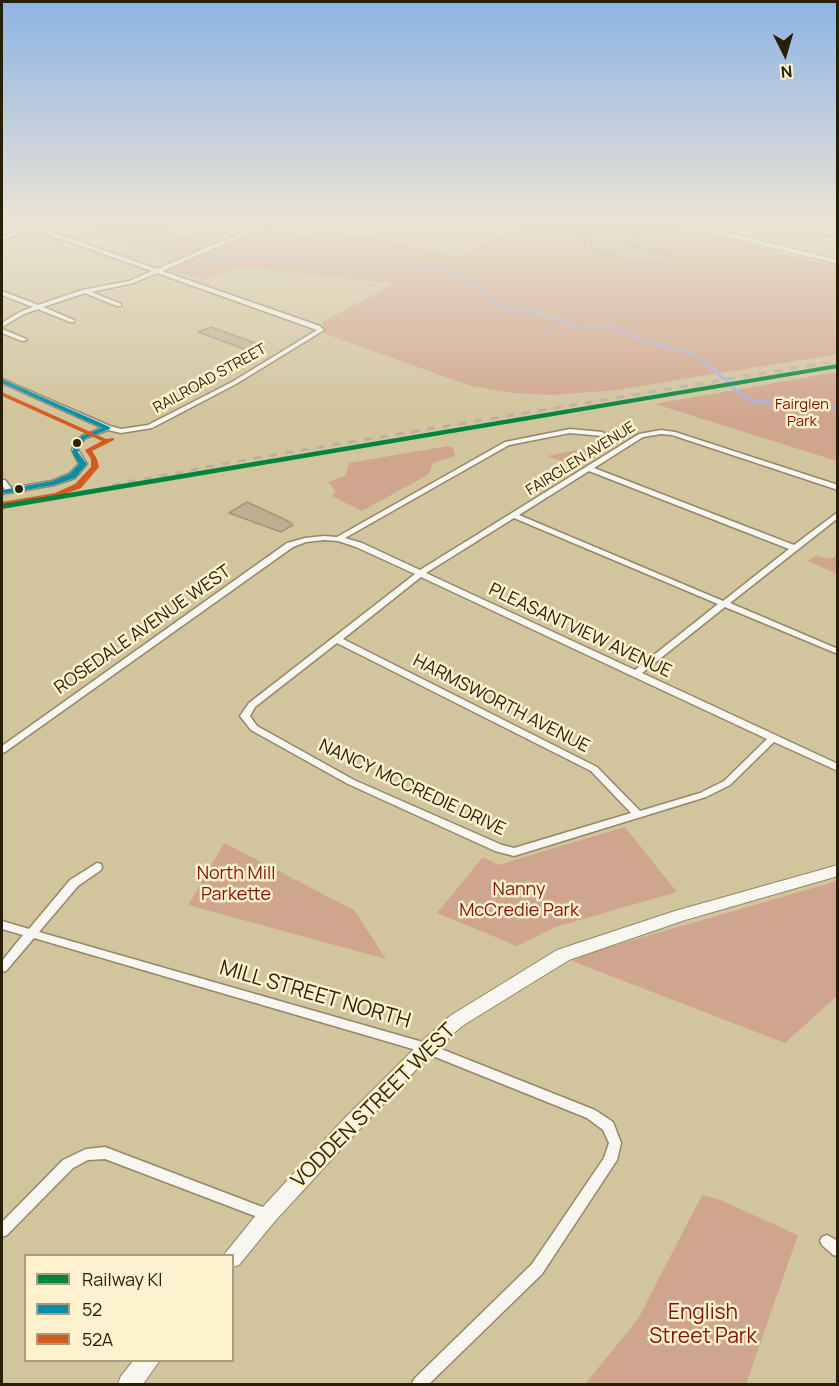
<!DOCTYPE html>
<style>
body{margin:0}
#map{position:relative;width:839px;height:1386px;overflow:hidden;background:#d2c49d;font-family:Manrope,sans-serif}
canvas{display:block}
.frame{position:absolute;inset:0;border:3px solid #291f02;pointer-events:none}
.legend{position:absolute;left:24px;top:1254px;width:210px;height:108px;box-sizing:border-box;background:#fdf1ce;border:2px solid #a89d7c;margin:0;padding:8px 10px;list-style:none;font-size:18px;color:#291f02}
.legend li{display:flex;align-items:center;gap:12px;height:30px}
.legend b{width:30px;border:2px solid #a89d7c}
.north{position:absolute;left:755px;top:24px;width:60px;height:60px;-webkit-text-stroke:4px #fdf1ce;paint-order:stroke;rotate:175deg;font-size:16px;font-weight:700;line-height:24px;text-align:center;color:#291f02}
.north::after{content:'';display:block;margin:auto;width:21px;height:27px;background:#291f02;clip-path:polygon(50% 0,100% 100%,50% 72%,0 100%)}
</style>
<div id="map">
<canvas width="839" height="1386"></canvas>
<div class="frame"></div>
<ul class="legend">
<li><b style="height:8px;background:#00853f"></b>Railway KI</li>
<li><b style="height:8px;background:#088da5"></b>52</li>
<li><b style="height:8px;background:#d45a1d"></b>52A</li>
</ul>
<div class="north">N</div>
</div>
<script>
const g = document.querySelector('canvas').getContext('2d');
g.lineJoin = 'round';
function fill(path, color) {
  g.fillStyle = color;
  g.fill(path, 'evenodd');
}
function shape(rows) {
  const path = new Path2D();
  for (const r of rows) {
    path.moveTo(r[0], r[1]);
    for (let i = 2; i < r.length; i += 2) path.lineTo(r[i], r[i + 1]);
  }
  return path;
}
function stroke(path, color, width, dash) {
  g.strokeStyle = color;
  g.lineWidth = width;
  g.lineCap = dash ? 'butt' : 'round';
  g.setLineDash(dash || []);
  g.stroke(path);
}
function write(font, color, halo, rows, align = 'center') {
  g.font = font + ' Manrope,sans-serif';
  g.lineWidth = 5;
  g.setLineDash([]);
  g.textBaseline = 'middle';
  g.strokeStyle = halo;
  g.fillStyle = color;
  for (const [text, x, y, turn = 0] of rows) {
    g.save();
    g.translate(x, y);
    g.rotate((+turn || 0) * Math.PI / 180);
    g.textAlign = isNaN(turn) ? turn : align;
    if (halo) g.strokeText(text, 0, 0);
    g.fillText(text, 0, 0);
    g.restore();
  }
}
fill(shape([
 [163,223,172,233,211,242,176,258,95,234,104,230,81,224],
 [535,223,662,223,837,267,837,354,617,390,552,395,512,393,471,386,325,334,322,322,392,285,391,283,244,267,203,280,168,270,272,226,320,240,365,236,460,257,522,224,530,226],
 [837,372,837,461,655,404],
 [594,443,609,444,575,465,547,456,587,448],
 [449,446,453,448,455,456,433,463,429,474,362,511,331,496,336,492,328,482,345,476,349,463],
 [837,554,837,574,808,561,815,556,831,559],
 [625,827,677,892,555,927,517,946,437,913,483,857,498,865],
 [224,843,354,910,386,959,188,905],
 [837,881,837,996,785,1043,572,961,592,952],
 [702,1195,720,1200,798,1235,746,1384,585,1384,638,1319]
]), '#d0a58d');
stroke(shape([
 [107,223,106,228,118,234,174,253,209,258,261,257,438,269,482,289,499,307,509,311,529,309,576,328,608,326,638,339,696,355,709,366]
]), '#a5b2e1', 2);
stroke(shape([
 [707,364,747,399,799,408,838,407]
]), '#a5b2e1', 3);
const building = shape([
 [626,227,636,230,640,235,624,243,670,255,655,263,638,263,595,251,590,242,593,241,574,236,575,233,614,232,626,227],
 [211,327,250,341,264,347,252,352,198,332,211,327],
 [247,502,288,521,293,525,281,532,229,513,247,502]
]);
fill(building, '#bfaf92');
stroke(building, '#a49578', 1.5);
const street = shape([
 [18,223,25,223,32,226,39,223,46,223,37,227,157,269,265,223,272,223,162,271,320,326,324,330,236,384,152,428,121,433,108,430,86,438,80,444,78,450,87,464,75,478,54,485,2,494,2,490,5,489,2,486,2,480,5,480,11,488,52,481,69,474,79,464,72,450,75,442,82,436,102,428,2,383,2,379,110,426,121,429,148,425,232,382,317,330,157,273,133,283,91,292,121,304,121,306,117,306,85,293,43,307,74,320,74,322,70,322,38,309,24,314,2,327,2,323,20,312,33,307,2,295,2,291,38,305,82,290,129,281,152,271,33,229,2,240,2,237,28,227,18,223],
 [781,223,790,223,838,234,838,237,781,223],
 [2,329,26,339,27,340,22,341,2,333,2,329],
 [570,429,602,432,605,434,602,436,570,433,509,445,345,538,362,543,420,570,639,434,661,430,675,432,838,485,838,490,672,435,661,434,643,437,594,468,794,545,838,512,838,518,730,603,838,649,838,654,725,607,642,673,838,764,838,771,774,742,730,785,706,797,514,856,495,851,348,784,251,730,240,716,249,703,415,574,356,547,338,541,324,540,306,542,293,547,5,752,2,753,2,746,287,543,305,538,324,536,337,537,505,442,570,429],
 [589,471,789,549,723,601,519,515,589,471],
 [514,518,718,604,635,670,426,573,514,518],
 [421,577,632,676,767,739,724,781,700,793,640,811,597,767,343,639,421,577],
 [337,643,591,771,631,813,514,848,502,845,354,780,257,726,250,716,255,707,337,643],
 [97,863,101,864,102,867,101,870,78,886,39,932,426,1043,595,1110,613,1122,621,1143,617,1160,542,1274,429,1384,412,1384,414,1379,532,1264,604,1158,609,1143,603,1130,587,1118,423,1052,34,938,6,971,2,972,2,961,23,935,2,929,2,921,29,929,70,880,97,863],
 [105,1147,273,1211,275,1215,273,1219,268,1221,105,1159,88,1160,73,1168,7,1235,2,1237,2,1222,63,1160,86,1149,105,1147],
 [827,1235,838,1241,838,1256,833,1255,822,1245,820,1241,822,1237,827,1235]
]);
const secondary = shape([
 [675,223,689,223,838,260,838,264,675,223],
 [838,865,838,876,685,920,569,960,462,1026,432,1053,356,1133,275,1221,239,1265,232,1267,232,1256,223,1256,261,1209,342,1121,420,1043,450,1016,557,950,675,911,838,865],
 [134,1360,160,1360,143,1384,118,1384,121,1376,134,1360]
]);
stroke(street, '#928767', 3);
stroke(secondary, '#928767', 2);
fill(street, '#f8f6f0');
fill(secondary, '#f8f6f0');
stroke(shape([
 [809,366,838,361]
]), '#b6b2a8', 2, [7, 7]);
stroke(shape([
 [112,485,261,457,818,364]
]), '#b6b2a8', 3, [8, 8]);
fill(shape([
 [2,379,110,427,110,429,86,438,80,444,78,452,87,464,75,478,54,485,2,494,2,490,52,481,69,474,79,464,72,452,75,442,82,436,102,428,2,383,2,379]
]), '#088da5');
fill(shape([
 [2,392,106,439,114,438,114,440,92,451,97,459,99,467,81,488,57,497,2,506,2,502,55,493,75,484,91,467,91,459,85,450,102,441,2,396,2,392]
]), '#d45a1d');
fill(shape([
 [838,364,838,368,2,509,2,504,838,364]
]), '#00853f');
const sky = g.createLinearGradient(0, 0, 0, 417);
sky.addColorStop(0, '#8db3e5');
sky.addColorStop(0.53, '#ebe4d3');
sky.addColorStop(1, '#ebe4d300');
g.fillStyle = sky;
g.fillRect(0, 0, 839, 417);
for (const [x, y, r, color] of [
 [77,443,5,"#291f02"],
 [19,489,5,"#291f02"]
]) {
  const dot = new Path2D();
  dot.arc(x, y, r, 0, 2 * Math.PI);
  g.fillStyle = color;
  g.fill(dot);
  stroke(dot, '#fdf1ce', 2);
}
write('15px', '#291f02', '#fdf1ce', [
 ["RAILROAD STREET",210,379,-29],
 ["FAIRGLEN AVENUE",581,459,-32]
]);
write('15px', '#860f03', '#fdf1ce', [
 ["Fairglen",802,405],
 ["Park",802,422]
]);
write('18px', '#291f02', '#fdf1ce', [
 ["ROSEDALE AVENUE WEST",143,630,-35],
 ["PLEASANTVIEW AVENUE",580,631,25],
 ["HARMSWORTH AVENUE",501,704,27],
 ["NANCY MCCREDIE DRIVE",412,788,25]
]);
write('18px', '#860f03', '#fdf1ce', [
 ["North Mill",236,874],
 ["Parkette",236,895],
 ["Nanny",519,890],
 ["McCredie Park",519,911]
]);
write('21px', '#291f02', '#fdf1ce', [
 ["MILL STREET NORTH",315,995,16],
 ["VODDEN STREET WEST",374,1106,-45]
]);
write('21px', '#860f03', '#fdf1ce', [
 ["English",703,1313],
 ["Street Park",703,1337]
]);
</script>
